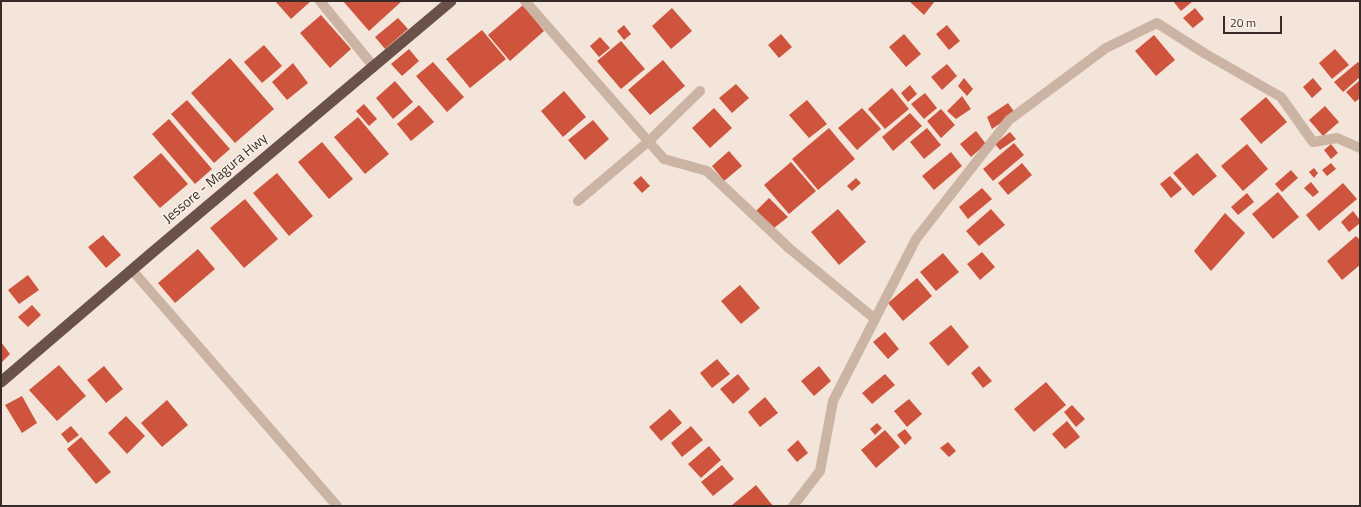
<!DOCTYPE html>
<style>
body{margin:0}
#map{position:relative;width:1361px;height:507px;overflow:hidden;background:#f3e5da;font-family:"Titillium Web",sans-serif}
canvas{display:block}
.frame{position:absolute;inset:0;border:2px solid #382b27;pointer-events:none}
.scale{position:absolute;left:1223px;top:16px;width:59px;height:18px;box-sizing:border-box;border:2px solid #382b27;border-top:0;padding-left:5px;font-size:12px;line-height:14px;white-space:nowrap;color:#382b27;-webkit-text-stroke:3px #fbf0e7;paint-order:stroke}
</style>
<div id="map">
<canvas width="1361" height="507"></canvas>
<div class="frame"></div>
<div class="scale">20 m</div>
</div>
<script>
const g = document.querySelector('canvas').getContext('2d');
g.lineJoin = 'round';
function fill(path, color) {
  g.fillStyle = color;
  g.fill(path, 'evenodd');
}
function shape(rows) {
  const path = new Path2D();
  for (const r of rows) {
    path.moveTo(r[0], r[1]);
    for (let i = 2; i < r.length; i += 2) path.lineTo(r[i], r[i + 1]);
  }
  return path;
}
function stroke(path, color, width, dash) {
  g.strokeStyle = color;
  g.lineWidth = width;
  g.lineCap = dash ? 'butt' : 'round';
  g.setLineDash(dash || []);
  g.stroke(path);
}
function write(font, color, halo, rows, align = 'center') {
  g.font = font + ' "Titillium Web",sans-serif';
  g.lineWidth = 3;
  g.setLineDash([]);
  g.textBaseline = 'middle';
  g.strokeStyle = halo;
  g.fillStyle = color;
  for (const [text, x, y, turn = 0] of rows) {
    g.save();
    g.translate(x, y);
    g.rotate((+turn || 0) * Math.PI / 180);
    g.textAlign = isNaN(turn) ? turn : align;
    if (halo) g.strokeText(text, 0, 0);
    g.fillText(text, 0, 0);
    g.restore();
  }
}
fill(shape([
 [275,1,311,1,291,19],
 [343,1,402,1,369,31],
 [909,1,935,1,924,15],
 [1173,1,1193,1,1181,11],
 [523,5,544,31,510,61,488,35],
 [672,8,692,31,671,49,652,26],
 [1195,8,1204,19,1193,28,1183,18],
 [321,15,351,49,330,68,300,33],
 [398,18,408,29,385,49,375,37],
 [624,25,631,34,624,40,617,31],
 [947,25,960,41,949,50,936,34],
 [482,30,506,59,470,88,446,59],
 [781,34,792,47,779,58,768,45],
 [904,34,921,54,906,67,889,47],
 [1154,35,1175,60,1156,76,1135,51],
 [600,37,610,48,599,57,590,46],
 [621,41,645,69,621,89,597,61],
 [264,45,282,66,262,83,244,62],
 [409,49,419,61,402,76,391,64],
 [1335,49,1349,65,1332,79,1319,63],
 [230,58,274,109,235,143,191,93],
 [663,60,685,86,650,115,628,90],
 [433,62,464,97,447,112,416,76],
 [1358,62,1360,64,1360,77,1343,92,1334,82],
 [293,63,308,83,287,100,272,82],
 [947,64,957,76,942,90,931,77],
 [964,78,973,89,967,96,958,86],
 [1313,78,1322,89,1312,98,1303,87],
 [1360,80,1360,98,1355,102,1346,92],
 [395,81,413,102,393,119,376,98],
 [736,84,749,98,732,113,719,98],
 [910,85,917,94,908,102,901,93],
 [892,88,909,109,885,129,868,109],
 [564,91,586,117,563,137,541,111],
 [925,93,937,108,924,119,911,104],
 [962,96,971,109,956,119,947,111],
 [1266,97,1287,122,1261,144,1240,119],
 [187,100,230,149,214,163,171,114],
 [807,100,827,124,809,138,789,115],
 [1008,103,1015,113,992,129,987,117],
 [364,104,377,119,369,126,356,111],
 [419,105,434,122,411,141,397,124],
 [1325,106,1339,122,1323,136,1309,120],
 [714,108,732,128,710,148,692,128],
 [862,108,881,129,857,150,838,128],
 [941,109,955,125,941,138,927,121],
 [910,113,922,126,893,151,882,137],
 [358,117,389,154,365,174,334,137],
 [169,119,212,169,195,184,152,134],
 [593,120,609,139,585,160,568,140],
 [829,128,855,159,818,190,792,159],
 [927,128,941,145,924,159,910,142],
 [976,131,986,144,971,157,960,144],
 [1010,132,1016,139,1000,150,995,144],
 [322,142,353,179,329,199,298,162],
 [1014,143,1024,155,993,181,983,169],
 [1247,144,1268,169,1243,191,1221,166],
 [1331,144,1338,153,1331,159,1324,150],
 [729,151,742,166,724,181,712,166],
 [951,152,962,166,934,190,922,176],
 [161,153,188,184,160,208,133,177],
 [1197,153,1217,176,1193,196,1173,173],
 [791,162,816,191,789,214,764,185],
 [1022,163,1032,175,1008,195,998,183],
 [1331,163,1336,169,1327,176,1322,170],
 [1314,168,1318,173,1314,178,1309,172],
 [1291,170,1298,178,1282,192,1275,184],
 [277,173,313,216,289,236,253,193],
 [641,176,650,186,642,193,633,183],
 [1170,176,1182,189,1171,198,1160,184],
 [856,178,861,183,852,191,847,186],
 [1311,182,1319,192,1313,197,1304,188],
 [1343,183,1357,199,1319,231,1306,215],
 [982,188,992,199,968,219,959,207],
 [1278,192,1299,217,1273,239,1252,214],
 [1247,193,1254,202,1238,215,1231,207],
 [769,198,788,217,774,228,755,212],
 [245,199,278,239,244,268,210,228],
 [838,209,866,242,839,265,811,232],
 [991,209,1005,225,979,246,966,231],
 [1353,211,1360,220,1360,223,1349,232,1341,222],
 [1225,213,1245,233,1211,271,1194,251],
 [103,235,121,255,106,268,88,247],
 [1356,236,1360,240,1360,265,1342,280,1327,261],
 [198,249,215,269,175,303,158,283],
 [982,252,995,267,980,280,967,264],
 [943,253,959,272,936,291,920,272],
 [28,275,39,290,19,304,8,290],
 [917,278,932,296,903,321,888,303],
 [740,285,760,308,741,324,721,301],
 [32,305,41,315,28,327,18,317],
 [951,325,969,347,948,366,929,343],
 [885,332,899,349,888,359,873,342],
 [1,342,10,354,1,363],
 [717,359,730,374,712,388,700,373],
 [59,365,86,396,57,421,29,390],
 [104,366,123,389,106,403,87,380],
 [819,366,831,381,814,396,801,381],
 [979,366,992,381,983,388,971,373],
 [738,374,750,389,733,404,720,389],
 [885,374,895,385,872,404,862,393],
 [1046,382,1066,405,1034,432,1014,409],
 [22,396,37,423,22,433,5,405],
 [765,397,778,413,760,427,748,412],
 [909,399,922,414,907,427,894,411],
 [167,400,188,425,162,447,141,423],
 [1072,405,1085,419,1076,427,1064,412],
 [670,409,682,423,661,441,649,427],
 [126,416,145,436,127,454,108,433],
 [1067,421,1080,437,1065,449,1052,434],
 [877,423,882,428,875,435,870,429],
 [71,426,79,435,68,443,61,434],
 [691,426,703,440,682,457,671,443],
 [905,429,912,438,905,445,897,435],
 [885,430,900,447,876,468,861,450],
 [81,437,111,472,96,484,67,449],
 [798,440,808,453,797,462,787,450],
 [948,442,956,451,949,457,940,448],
 [709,446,721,460,701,478,688,464],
 [722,465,734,479,713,496,701,482],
 [756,485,773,506,731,506]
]), '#ce543d');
stroke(shape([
 [320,1,374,67],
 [525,1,664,159,707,171,790,249,875,319],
 [578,201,649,141,700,91],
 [132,270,337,506],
 [793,506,820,471,833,401,916,239,1009,120,1106,48,1157,23,1204,53,1281,97,1313,142,1337,138,1360,148]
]), '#ccb4a5', 10);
stroke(shape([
 [1,382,154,251,451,1]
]), '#6a524a', 11);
write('14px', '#382b27', '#fbf0e7', [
 ["Jessore - Magura Hwy",216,179,-40]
]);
</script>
